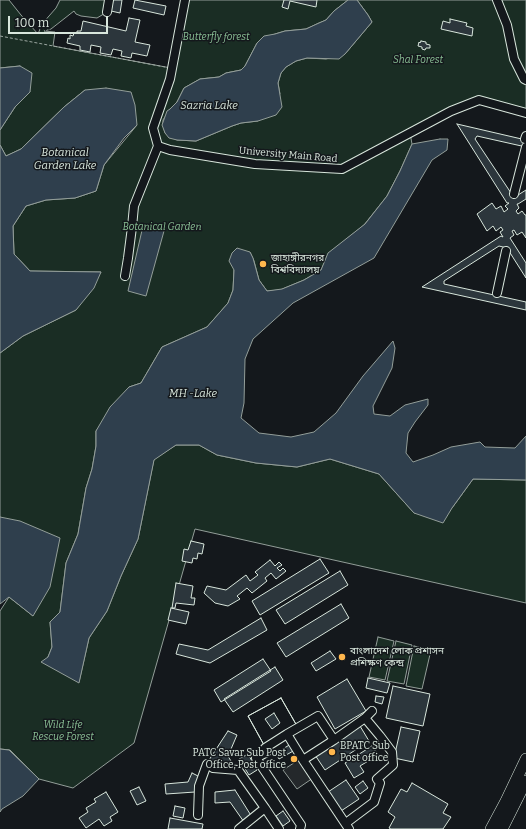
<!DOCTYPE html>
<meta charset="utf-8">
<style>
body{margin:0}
#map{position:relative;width:526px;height:829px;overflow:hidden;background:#14181c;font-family:Bitter,serif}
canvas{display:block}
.scale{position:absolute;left:8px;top:16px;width:100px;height:18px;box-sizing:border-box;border:2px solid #d8e6dc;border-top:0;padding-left:5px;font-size:12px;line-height:14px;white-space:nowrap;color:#d8e6dc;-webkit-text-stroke:3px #14181c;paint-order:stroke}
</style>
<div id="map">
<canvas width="526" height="829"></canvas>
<div class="scale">100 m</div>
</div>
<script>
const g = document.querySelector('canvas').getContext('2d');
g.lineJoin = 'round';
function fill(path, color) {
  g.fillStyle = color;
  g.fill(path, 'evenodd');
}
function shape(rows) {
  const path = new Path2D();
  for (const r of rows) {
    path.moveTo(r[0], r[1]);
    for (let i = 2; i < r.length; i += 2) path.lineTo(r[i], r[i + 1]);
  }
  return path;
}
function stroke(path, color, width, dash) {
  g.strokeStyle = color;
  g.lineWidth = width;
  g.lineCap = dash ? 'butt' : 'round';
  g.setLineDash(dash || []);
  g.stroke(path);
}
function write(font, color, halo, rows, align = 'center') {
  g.font = font + ' Bitter,"Noto Sans Bengali",serif';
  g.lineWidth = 3;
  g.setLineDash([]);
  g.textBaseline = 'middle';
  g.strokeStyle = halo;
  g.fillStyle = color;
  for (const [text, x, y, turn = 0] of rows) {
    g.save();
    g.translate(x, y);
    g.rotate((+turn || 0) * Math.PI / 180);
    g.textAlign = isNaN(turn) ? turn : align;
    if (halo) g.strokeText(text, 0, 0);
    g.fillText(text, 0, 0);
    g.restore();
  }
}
const green = shape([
 [0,0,9,0,21,15,38,34,42,24,56,8,60,0,109,0,107,12,97,18,81,16,76,14,74,11,51,29,44,31,55,32,53,46,171,68,185,0,348,0,334,11,326,20,319,23,306,29,285,31,275,34,257,43,245,66,241,70,226,73,219,77,200,79,184,88,177,102,170,109,163,120,163,125,165,133,177,140,196,141,232,126,241,123,258,121,280,94,278,83,281,73,286,67,296,61,307,58,326,59,345,54,372,22,368,15,357,0,526,0,526,113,479,100,410,133,412,144,400,171,387,196,364,225,329,253,321,270,304,280,280,290,267,291,259,280,254,261,250,252,234,270,233,290,228,303,207,327,162,347,141,383,129,387,96,431,96,446,92,469,86,488,78,534,66,563,60,612,50,622,52,647,48,657,79,682,89,638,107,611,121,576,138,539,154,459,176,445,199,445,217,455,256,463,297,467,330,459,379,474,414,513,452,508,473,479,526,480,526,603,195,529,134,743,73,788,39,779,10,750,0,749,0,611,9,597,33,616,0,518,0,353,23,336,76,310,101,272,30,271,14,254,13,226,26,206,46,200,75,198,96,191,104,165,137,125,85,90,64,107,21,149,6,156,0,145,0,130,15,107,30,92,20,66,0,68,0,0],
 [378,637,394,641,385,680,369,677,378,637],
 [396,641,412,645,404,684,387,681,396,641],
 [414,646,431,650,422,689,406,686,414,646]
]);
fill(green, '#1a2d24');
stroke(green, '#939e99', 1);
const parking = shape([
 [300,759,313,778,297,789,283,770,300,759]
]);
fill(parking, '#24282b');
stroke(parking, '#939e99', 1);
const water = shape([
 [348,0,357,0,368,15,372,22,345,54,339,59,307,58,296,61,286,67,281,73,278,83,282,107,276,115,258,121,241,123,232,126,196,141,177,140,169,138,165,133,162,125,167,111,170,109,177,102,184,88,200,79,219,77,226,73,241,70,245,66,257,43,264,36,275,34,285,31,306,29,319,23,326,20,334,11,348,0],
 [20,66,32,73,30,92,15,107,0,130,0,68,20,66],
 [106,88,131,92,135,105,137,125,124,138,104,165,96,191,75,198,46,200,26,206,13,226,14,254,30,271,101,272,94,288,76,310,23,336,0,353,0,145,6,156,21,149,64,107,85,90,106,88],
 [440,139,448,139,447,150,432,160,374,258,293,303,253,339,245,359,244,403,241,418,259,433,291,437,314,432,336,413,363,376,393,341,395,348,392,368,373,406,374,414,390,416,405,405,428,399,428,405,415,422,408,433,406,453,413,462,433,455,451,447,480,442,485,447,515,448,526,436,526,480,473,479,452,508,443,523,414,513,379,474,330,459,297,467,256,463,217,455,199,445,176,445,154,460,138,539,121,576,107,611,89,638,79,683,41,662,48,657,52,647,50,622,60,612,66,563,78,534,86,488,92,469,96,446,96,431,110,407,129,387,141,383,162,347,207,327,228,303,233,290,234,270,229,261,232,253,237,248,250,252,253,258,259,280,267,291,282,289,304,280,321,270,328,253,365,224,387,196,400,171,412,144,440,139],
 [143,226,164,231,146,296,128,291,143,226],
 [0,517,20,521,60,538,50,587,33,616,9,597,0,604,0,517],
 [0,749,9,750,39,779,23,796,2,809,0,812,0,749]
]);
fill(water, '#2f3f4d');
stroke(water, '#939e99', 1);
const building = shape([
 [113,0,122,0,120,13,111,11,113,0],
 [135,0,166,6,164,15,133,8,135,0],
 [284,0,317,0,316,7,290,1,288,9,282,7,284,0],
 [129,18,140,20,135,42,150,45,147,56,132,53,131,58,121,56,122,51,113,49,111,55,100,53,101,47,91,45,90,52,80,50,80,46,67,43,68,38,70,39,70,35,73,36,74,33,77,33,77,31,81,31,83,21,126,31,129,18],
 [450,19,467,23,466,26,473,28,472,36,441,29,443,21,450,23,450,19],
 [421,41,426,42,426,44,430,45,430,48,426,48,425,50,422,49,422,47,418,46,419,42,420,43,421,41],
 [457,124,526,140,526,147,477,136,475,139,511,193,518,195,526,190,526,199,518,204,517,204,519,208,516,211,518,214,522,211,525,215,526,215,526,238,522,232,517,235,514,230,512,231,514,235,510,238,526,263,526,278,507,248,499,246,444,281,444,284,526,302,526,310,422,287,501,236,503,237,500,232,503,230,501,227,496,231,493,226,487,231,477,214,492,203,496,209,501,206,504,212,508,209,505,206,509,203,507,203,457,124],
 [191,541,204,544,202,554,198,553,197,559,193,558,192,563,182,561,184,549,188,550,191,541],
 [320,559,329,573,260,615,252,601,320,559],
 [270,560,275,566,279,562,282,565,277,568,280,571,283,568,286,571,276,579,271,573,265,578,267,581,252,593,247,588,237,596,240,599,228,606,215,603,204,593,207,586,226,590,246,575,250,581,258,575,255,572,270,560],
 [340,571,348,585,285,624,276,610,340,571],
 [176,583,193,586,191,598,195,598,194,605,176,603,175,608,172,608,176,583],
 [341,604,349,618,286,657,277,643,341,604],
 [171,608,189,612,186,624,168,620,171,608],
 [261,618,267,630,210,663,176,654,179,644,208,650,261,618],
 [330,651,336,659,316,671,311,663,330,651],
 [263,659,271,671,221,702,214,690,263,659],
 [275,667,283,680,233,712,224,699,275,667],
 [368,678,390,683,387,693,366,688,368,678],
 [347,679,366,711,335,729,317,697,347,679],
 [393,686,430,694,423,726,386,718,393,686],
 [376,696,384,697,382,704,375,702,376,696],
 [281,698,297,726,264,745,248,716,281,698],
 [274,713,280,723,272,729,265,719,274,713],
 [281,698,297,726,264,745,248,716,281,698],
 [360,726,369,741,325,770,315,755,360,726],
 [401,727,420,731,413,762,394,758,401,727],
 [228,731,237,735,228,756,235,768,226,773,218,763,213,765,209,760,228,731],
 [291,744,295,750,279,759,276,753,291,744],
 [372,746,378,755,360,766,364,772,354,778,345,763,372,746],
 [248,754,257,770,249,775,239,759,248,754],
 [192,773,200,777,195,792,166,794,165,784,188,782,192,773],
 [346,780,359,799,341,811,328,792,346,780],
 [363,781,368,788,360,794,355,787,363,781],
 [412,783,448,804,443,813,451,817,443,829,391,829,389,828,395,817,388,812,401,789,407,792,412,783],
 [139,787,146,801,137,805,130,791,139,787],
 [235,790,252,817,244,822,230,802,215,803,215,792,235,790],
 [106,792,118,812,110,817,112,821,104,826,99,819,86,828,79,818,88,812,86,808,96,802,94,799,106,792],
 [175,806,185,808,183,818,173,816,175,806],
 [283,811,290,821,283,826,276,816,283,811],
 [170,818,203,824,202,829,168,829,170,818]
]);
fill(building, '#2c363c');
stroke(building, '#d8e6dc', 1);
const minor = shape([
 [185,0,170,79,153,128,158,146,170,150,255,164,342,169,451,111,479,100,526,113],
 [497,0,507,25,514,59,524,79,526,80],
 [107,12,109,0],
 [525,139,526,136],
 [514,194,526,147],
 [125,276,128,258,132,227,134,206,158,146],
 [497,293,506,251],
 [287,734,265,748,267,752,256,758,301,825,300,829],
 [334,740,365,718],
 [303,760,334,740,318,716,287,734,303,760,349,829],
 [198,815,199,786,207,764,209,765,213,768,238,770,265,808],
 [346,823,374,802,380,783,377,779,393,765,392,752,380,736,365,718,372,711],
 [239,829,265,808,279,829]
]);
const highway = shape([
 [491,829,506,801,526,759],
 [502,829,526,781]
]);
stroke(minor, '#d8e6dc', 10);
stroke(highway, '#d8e6dc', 12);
stroke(shape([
 [0,36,165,67]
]), '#9da8a2', 1, [3, 2]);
stroke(minor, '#14181c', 8);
stroke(highway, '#14181c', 11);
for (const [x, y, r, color] of [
 [263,264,4,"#ffb74d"],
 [342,657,4,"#ffb74d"],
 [332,752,4,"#ffb74d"],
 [294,759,4,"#ffb74d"]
]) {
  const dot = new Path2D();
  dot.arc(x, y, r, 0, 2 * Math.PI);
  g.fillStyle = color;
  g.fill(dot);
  stroke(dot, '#14181c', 1.5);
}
write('italic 10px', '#8ac095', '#14181c', [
 ["Butterfly forest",216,37],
 ["Shal Forest",418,60],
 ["Botanical Garden",162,227],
 ["Wild Life",63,725],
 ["Rescue Forest",63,737]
]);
write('10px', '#d8e6dc', '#14181c', [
 ["University Main Road",288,155,5]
]);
write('10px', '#d8e6dc', '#14181c', [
 ["জাহাঙ্গীরনগর",271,258],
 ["বিশ্ববিদ্যালয়",271,270],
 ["বাংলাদেশ লোক প্রশাসন",350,651],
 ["প্রশিক্ষণ কেন্দ্র",350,663],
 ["BPATC Sub",340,746],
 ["Post office",340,758],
 ["PATC Savar Sub Post",286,753,"right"],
 ["Office, Post office",286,765,"right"]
], 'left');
write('italic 11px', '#d8e6dc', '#14181c', [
 ["Sazria Lake",209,106],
 ["Botanical",65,153],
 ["Garden Lake",65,166],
 ["MH -Lake",193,394]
]);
</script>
